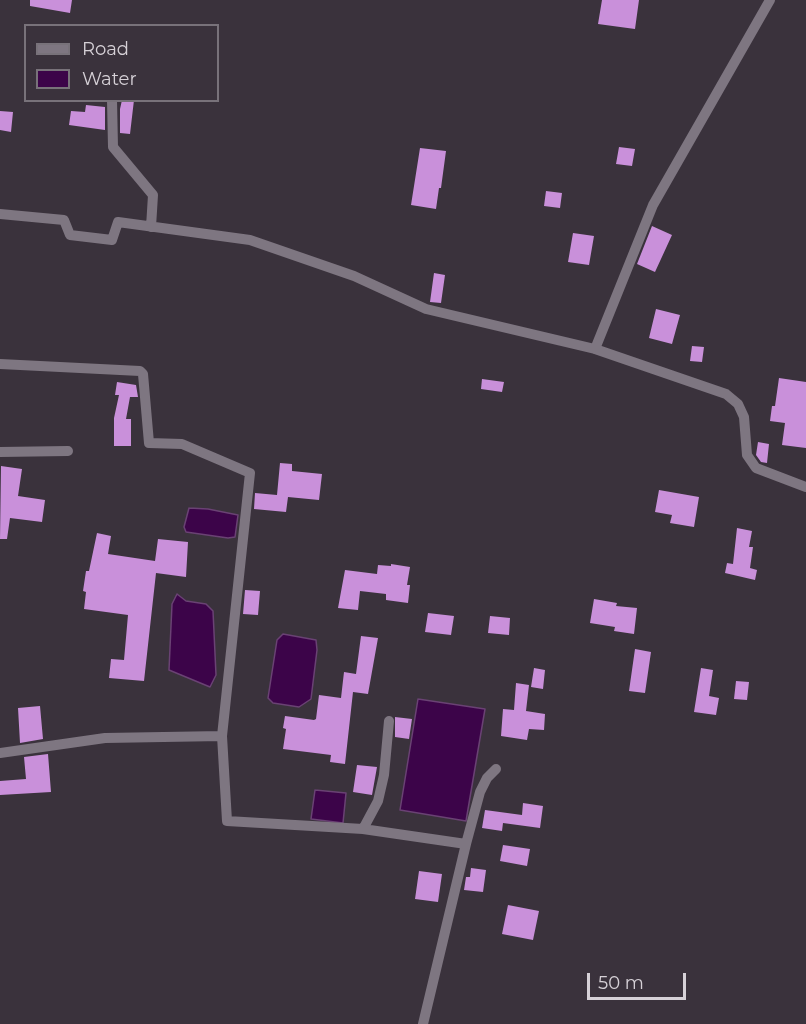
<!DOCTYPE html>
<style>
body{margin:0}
#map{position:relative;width:806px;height:1024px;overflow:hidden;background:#3a323c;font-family:Montserrat,sans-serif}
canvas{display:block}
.legend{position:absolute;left:24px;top:24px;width:195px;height:78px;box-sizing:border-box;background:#3a323c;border:2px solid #78727a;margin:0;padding:8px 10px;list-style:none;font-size:18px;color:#d6d1d7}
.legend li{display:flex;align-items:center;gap:12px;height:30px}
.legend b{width:30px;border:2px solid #78727a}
.scale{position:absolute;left:587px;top:973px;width:99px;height:27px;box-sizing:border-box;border:3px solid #d6d1d7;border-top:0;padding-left:8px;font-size:18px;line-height:21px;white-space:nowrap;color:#d6d1d7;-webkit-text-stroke:4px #3a323c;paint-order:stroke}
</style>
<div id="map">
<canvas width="806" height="1024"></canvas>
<ul class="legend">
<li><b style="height:8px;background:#7e7681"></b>Road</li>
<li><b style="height:16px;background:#3c0449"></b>Water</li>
</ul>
<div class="scale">50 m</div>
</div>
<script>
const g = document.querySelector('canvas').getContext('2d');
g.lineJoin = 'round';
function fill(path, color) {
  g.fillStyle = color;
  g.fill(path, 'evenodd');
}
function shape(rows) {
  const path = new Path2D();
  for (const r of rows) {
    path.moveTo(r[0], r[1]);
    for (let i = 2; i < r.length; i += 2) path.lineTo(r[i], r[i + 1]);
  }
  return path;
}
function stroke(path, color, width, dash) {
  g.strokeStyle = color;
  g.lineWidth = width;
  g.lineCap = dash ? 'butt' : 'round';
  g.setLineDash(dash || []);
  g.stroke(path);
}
const water = shape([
 [189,508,208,509,238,515,235,537,228,538,186,532,184,527,189,508],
 [177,594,186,601,206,604,213,611,216,675,210,687,169,670,172,604,177,594],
 [283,634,316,640,317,650,311,699,299,707,273,703,268,698,277,640,283,634],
 [418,699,485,709,466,821,400,810,418,699],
 [315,790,346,793,343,823,311,819,315,790]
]);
fill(water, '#3c0449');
stroke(water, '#6a4274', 1.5);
fill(shape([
 [30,0,72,0,70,13,30,6],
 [602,0,639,0,635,29,598,24],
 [122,100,134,100,130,134,120,133,120,109],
 [86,105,105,107,105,130,69,125,71,111,85,112],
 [0,111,13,112,11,132,0,130],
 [619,147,635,149,632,166,616,164],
 [420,148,446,151,441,188,439,188,436,209,411,205],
 [546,191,562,193,560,208,544,206],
 [652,226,672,235,655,272,637,264],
 [573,233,594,236,589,265,568,262],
 [434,273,445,275,441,303,430,302],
 [656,309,680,315,672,344,649,338],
 [692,346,704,347,702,362,690,361],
 [779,378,806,382,806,448,782,445,785,423,770,421,772,406,775,406],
 [482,379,504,382,502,392,481,389],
 [117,382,136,385,138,397,130,397,126,419,131,419,131,446,114,446,114,418,119,395,115,395],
 [758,442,769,444,767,463,761,462,756,455],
 [280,463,292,464,292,471,322,474,319,500,288,497,286,512,254,509,255,493,277,495],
 [1,466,22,469,18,496,45,500,42,522,10,518,7,539,0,539],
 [659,490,699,497,694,527,670,523,672,515,655,512],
 [737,528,752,531,749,547,753,547,750,568,757,570,755,580,725,573,727,563,733,564],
 [97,533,111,536,108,554,155,561,158,539,188,542,186,577,156,573,144,681,109,678,111,659,124,660,128,615,84,609,86,592,83,591,86,571,89,571],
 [391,564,410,567,407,585,410,585,408,603,386,600,386,594,360,591,358,610,338,608,345,570,377,574,378,565,391,566],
 [245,590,260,591,258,615,243,614],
 [594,599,617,603,616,606,637,608,634,634,614,631,615,627,590,623],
 [428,613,454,616,451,635,425,632],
 [490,616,510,618,509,635,488,633],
 [361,636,378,638,368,694,353,692,345,764,330,762,331,755,283,749,286,729,283,728,285,716,314,720,316,719,319,695,341,698,344,672,356,674],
 [635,649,651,652,645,693,629,691],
 [534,668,545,670,543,689,531,687],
 [701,668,713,670,709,696,719,698,716,715,694,712],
 [736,681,749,682,747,700,734,699],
 [516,683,529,685,526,711,545,714,544,730,529,729,527,740,501,736,503,709,514,710],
 [40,706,43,739,20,743,18,708],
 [395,717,412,719,409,739,395,737],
 [48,754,51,792,0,795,0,781,26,779,24,757],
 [357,765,377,767,372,795,353,792],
 [523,803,543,806,540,828,503,823,502,831,482,828,485,810,522,815],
 [503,845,530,849,527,866,500,861],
 [471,868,486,870,483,892,464,890,466,877,470,877],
 [419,871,442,874,438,902,415,899],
 [508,905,539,911,533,940,502,934]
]), '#c990da');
stroke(shape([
 [112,100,113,147,153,195,151,227],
 [0,214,64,220,70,235,112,240,118,222,250,240,354,276,426,309,595,349,726,394,738,404,744,417,747,455,756,468,806,487],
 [595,349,653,205,770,0],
 [0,364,140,371,143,374,149,443,182,444,250,473,222,736],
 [0,452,68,451],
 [0,753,105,738,222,736,227,821,363,829,466,844,423,1024],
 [363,829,378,801,384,775,389,721],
 [466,844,480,792,487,778,496,769]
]), '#7e7681', 10);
</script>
